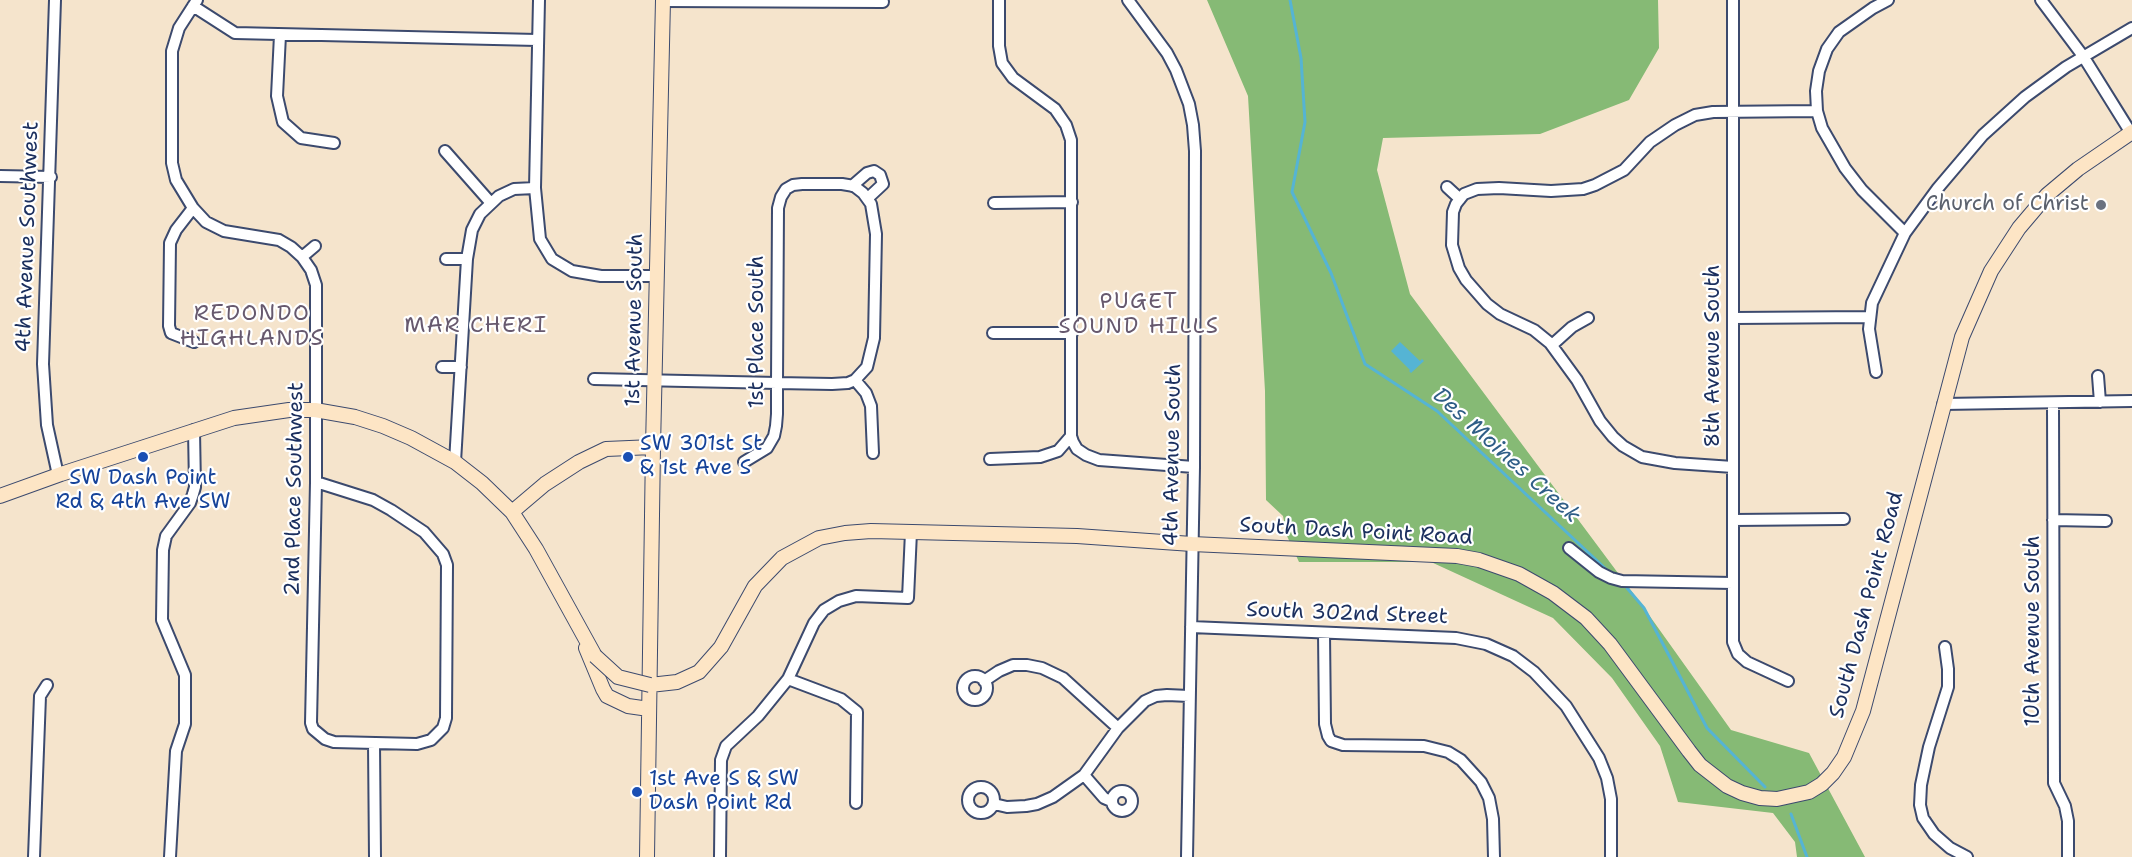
<!DOCTYPE html>
<style>
body{margin:0}
canvas{display:block;background:#f5e4cc}
</style>
<canvas width="2132" height="857"></canvas>
<script>
const g = document.querySelector('canvas').getContext('2d');
g.lineJoin = 'round';
function fill(path, color) {
  g.fillStyle = color;
  g.fill(path, 'evenodd');
}
function shape(rows) {
  const path = new Path2D();
  for (const r of rows) {
    if (r.length === 3) {
      path.moveTo(r[0] + r[2], r[1]);
      path.arc(r[0], r[1], r[2], 0, 2 * Math.PI);
      continue;
    }
    path.moveTo(r[0], r[1]);
    for (let i = 2; i < r.length; i += 2) path.lineTo(r[i], r[i + 1]);
  }
  return path;
}
function stroke(path, color, width, dash) {
  g.strokeStyle = color;
  g.lineWidth = width;
  g.lineCap = dash ? 'butt' : 'round';
  g.setLineDash(dash || []);
  g.stroke(path);
}
function write(font, color, halo, rows, align = 'center') {
  g.font = font + ' "Shantell Sans",sans-serif';
  g.lineWidth = 4.5;
  g.setLineDash([]);
  g.textBaseline = 'middle';
  g.strokeStyle = halo;
  g.fillStyle = color;
  for (const [text, x, y, turn = 0] of rows) {
    g.save();
    g.translate(x, y);
    g.rotate((+turn || 0) * Math.PI / 180);
    g.textAlign = isNaN(turn) ? turn : align;
    if (halo) g.strokeText(text, 0, 0);
    g.fillText(text, 0, 0);
    g.restore();
  }
}
fill(shape([
 [1207,0,1658,0,1659,48,1629,100,1540,134,1383,138,1377,170,1410,294,1644,608,1731,730,1809,753,1865,857,1797,857,1795,842,1773,813,1678,802,1660,746,1612,678,1553,618,1431,562,1299,562,1287,536,1283,516,1266,500,1265,391,1248,96]
]), '#86ba75');
fill(shape([
 [1400,342,1420,361,1422,359,1424,361,1411,373,1409,371,1410,370,1391,351]
]), '#55b4d4');
stroke(shape([
 [1290,0,1301,58,1305,122,1292,192,1331,273,1365,364,1437,411,1608,571],
 [1627,588,1644,608,1707,728,1765,787],
 [1791,814,1807,857]
]), '#55b4d4', 3);
const street = shape([
 [55,0,43,364,47,425,58,475],
 [539,0,535,188,540,239,552,259,572,271,601,276,657,276],
 [999,0,999,46,1002,63,1013,78,1055,109,1066,125,1071,140,1071,436,1073,442,1077,449,1086,455,1099,460,1194,467],
 [1128,0,1167,53,1176,70,1189,104,1193,125,1195,151,1194,467,1187,857],
 [1733,0,1733,642,1738,654,1747,662,1788,681],
 [1888,0,1873,8,1839,32,1827,49,1819,71,1816,91,1817,111,1822,128,1845,168,1862,190,1905,233],
 [2041,0,2083,56,2131,133],
 [663,1,883,2],
 [193,6,235,33,537,40],
 [280,35,277,96,283,122,301,138,334,143],
 [445,151,490,202],
 [0,176,51,177],
 [852,186,867,173,874,171,880,175,883,184,868,198],
 [1447,187,1460,199],
 [994,203,1072,202],
 [193,208,206,222,224,231,279,240,291,247,302,257,311,270,316,285,316,482,311,723,313,729,325,739,334,742,417,744,431,740,443,728,446,718,447,565,443,554,424,532,391,510,373,500,316,482],
 [302,257,315,246],
 [446,259,467,259],
 [1733,318,1870,317],
 [993,333,1072,333],
 [194,342,171,333,169,326,170,243,176,230,193,208,176,180,172,163,172,51,179,28,197,0],
 [1552,345,1572,327,1588,318],
 [442,367,461,367],
 [1876,372,1869,329,1872,303,1905,233,1938,188,1983,135,2025,97,2066,67,2132,28],
 [2098,376,2100,402],
 [594,379,777,383,832,384,848,383,855,380,867,367,874,338,876,234,871,204,863,193,854,186,842,184,802,184,793,185,786,189,781,197,778,208,777,383,777,414,776,426,774,436,767,448,744,462],
 [855,380,866,393,871,406,873,453],
 [2053,403,2054,783,2065,806,2068,821,2068,857],
 [1943,404,2132,401],
 [990,459,1040,457,1058,451,1071,436],
 [455,462,467,259,472,230,480,214,499,196,514,189,535,188],
 [1733,467,1675,463,1642,457,1623,446,1613,437,1600,421,1577,380,1550,343,1534,330,1500,314,1487,304,1466,280,1459,268,1452,245,1453,212,1456,204,1464,194,1477,189,1499,188,1551,191,1583,189,1595,185,1624,170,1650,142,1675,125,1695,115,1713,112,1817,111],
 [1733,520,1844,519],
 [2053,520,2106,521],
 [1569,548,1599,572,1611,578,1622,581,1733,583],
 [1191,627,1456,638,1486,644,1513,656,1534,672,1566,706,1599,758,1607,778,1611,799,1611,857],
 [1324,633,1325,724,1328,736,1331,741,1343,745,1424,746,1448,752,1461,760,1481,782,1489,798,1493,819,1494,857],
 [1945,647,1948,669,1948,687,1929,747,1921,785,1920,805,1923,818,1934,834,1950,848,1967,857],
 [975,688,12],
 [788,679,841,699,857,712,856,803],
 [984,681,999,671,1013,665,1027,665,1042,668,1063,678,1118,728],
 [374,743,375,857],
 [1084,775,1104,798,1111,801],
 [981,800,13],
 [1122,801,10],
 [994,804,1007,807,1026,806,1037,804,1053,797,1084,775,1118,728,1145,701,1156,696,1167,695,1189,696],
 [34,857,40,696,47,685],
 [170,857,176,751,185,724,185,675,162,620,163,550,166,536,190,503,193,494,195,487,194,430],
 [720,857,721,760,726,746,758,716,788,679,814,623,824,610,839,601,856,596,908,598,911,532]
]);
const secondary = shape([
 [0,496,61,474,234,418,289,410,315,410,355,417,383,426,411,438,455,462,482,483,512,512,536,549,595,656],
 [512,512,545,484,579,462,606,449,653,447],
 [586,648,603,689,607,696,628,706,649,709],
 [650,685,677,682,699,672,721,647,755,586,782,558,819,538,845,533,871,531,1077,536,1192,544,1457,556,1479,560,1519,574,1553,593,1586,618,1610,644,1689,751,1700,765,1727,786,1742,793,1760,798,1777,799,1809,792,1822,784,1833,773,1844,757,1863,711,1962,337,1991,271,2019,228,2047,195,2078,169,2132,132],
 [647,857,653,447,663,0]
]);
stroke(street, '#3c4a6e', 14);
stroke(secondary, '#3c4a6e', 16);
stroke(street, '#fff', 10);
stroke(secondary, '#fde5c5', 14);
const secondaryBridge = shape([
 [595,656,618,677,650,685]
]);
stroke(secondaryBridge, '#3c4a6e', 16, []);
stroke(secondaryBridge, '#fde5c5', 14);
for (const [x, y, r, color] of [
 [2101,205,6,"#6b7280"],
 [143,457,6,"#1a4fb4"],
 [628,457,6,"#1a4fb4"],
 [637,792,6,"#1a4fb4"]
]) {
  const dot = new Path2D();
  dot.arc(x, y, r, 0, 2 * Math.PI);
  g.fillStyle = color;
  g.fill(dot);
  stroke(dot, '#fff', 2);
}
write('21px', '#5b616d', '#fff', [
 ["Church of Christ",2089,205]
], 'right');
write('21px', '#1b2f5e', '#fff', [
 ["4th Avenue Southwest",28,237,-88],
 ["1st Avenue South",635,320,-89],
 ["1st Place South",758,332,-90],
 ["8th Avenue South",1714,356,-90],
 ["4th Avenue South",1173,455,-89],
 ["2nd Place Southwest",295,489,-89],
 ["South Dash Point Road",1356,532,3],
 ["South Dash Point Road",1867,605,-75],
 ["South 302nd Street",1347,614,2],
 ["10th Avenue South",2034,631,-90]
]);
write('21px', '#164399', '#fff', [
 ["SW 301st St",640,445],
 ["& 1st Ave S",640,469],
 ["SW Dash Point",143,479,"center"],
 ["Rd & 4th Ave SW",143,503,"center"],
 ["1st Ave S & SW",649,780],
 ["Dash Point Rd",649,804]
], 'left');
g.letterSpacing = '1.5px';
write('22px', '#67596e', '#fff', [
 ["PUGET",1139,302],
 ["SOUND HILLS",1139,327],
 ["REDONDO",252,314],
 ["HIGHLANDS",252,339],
 ["MAR CHERI",476,326]
]);
g.letterSpacing = '0px';
write('italic 22px', '#2f5e87', '#fff', [
 ["Des Moines Creek",1506,456,42]
]);
</script>
